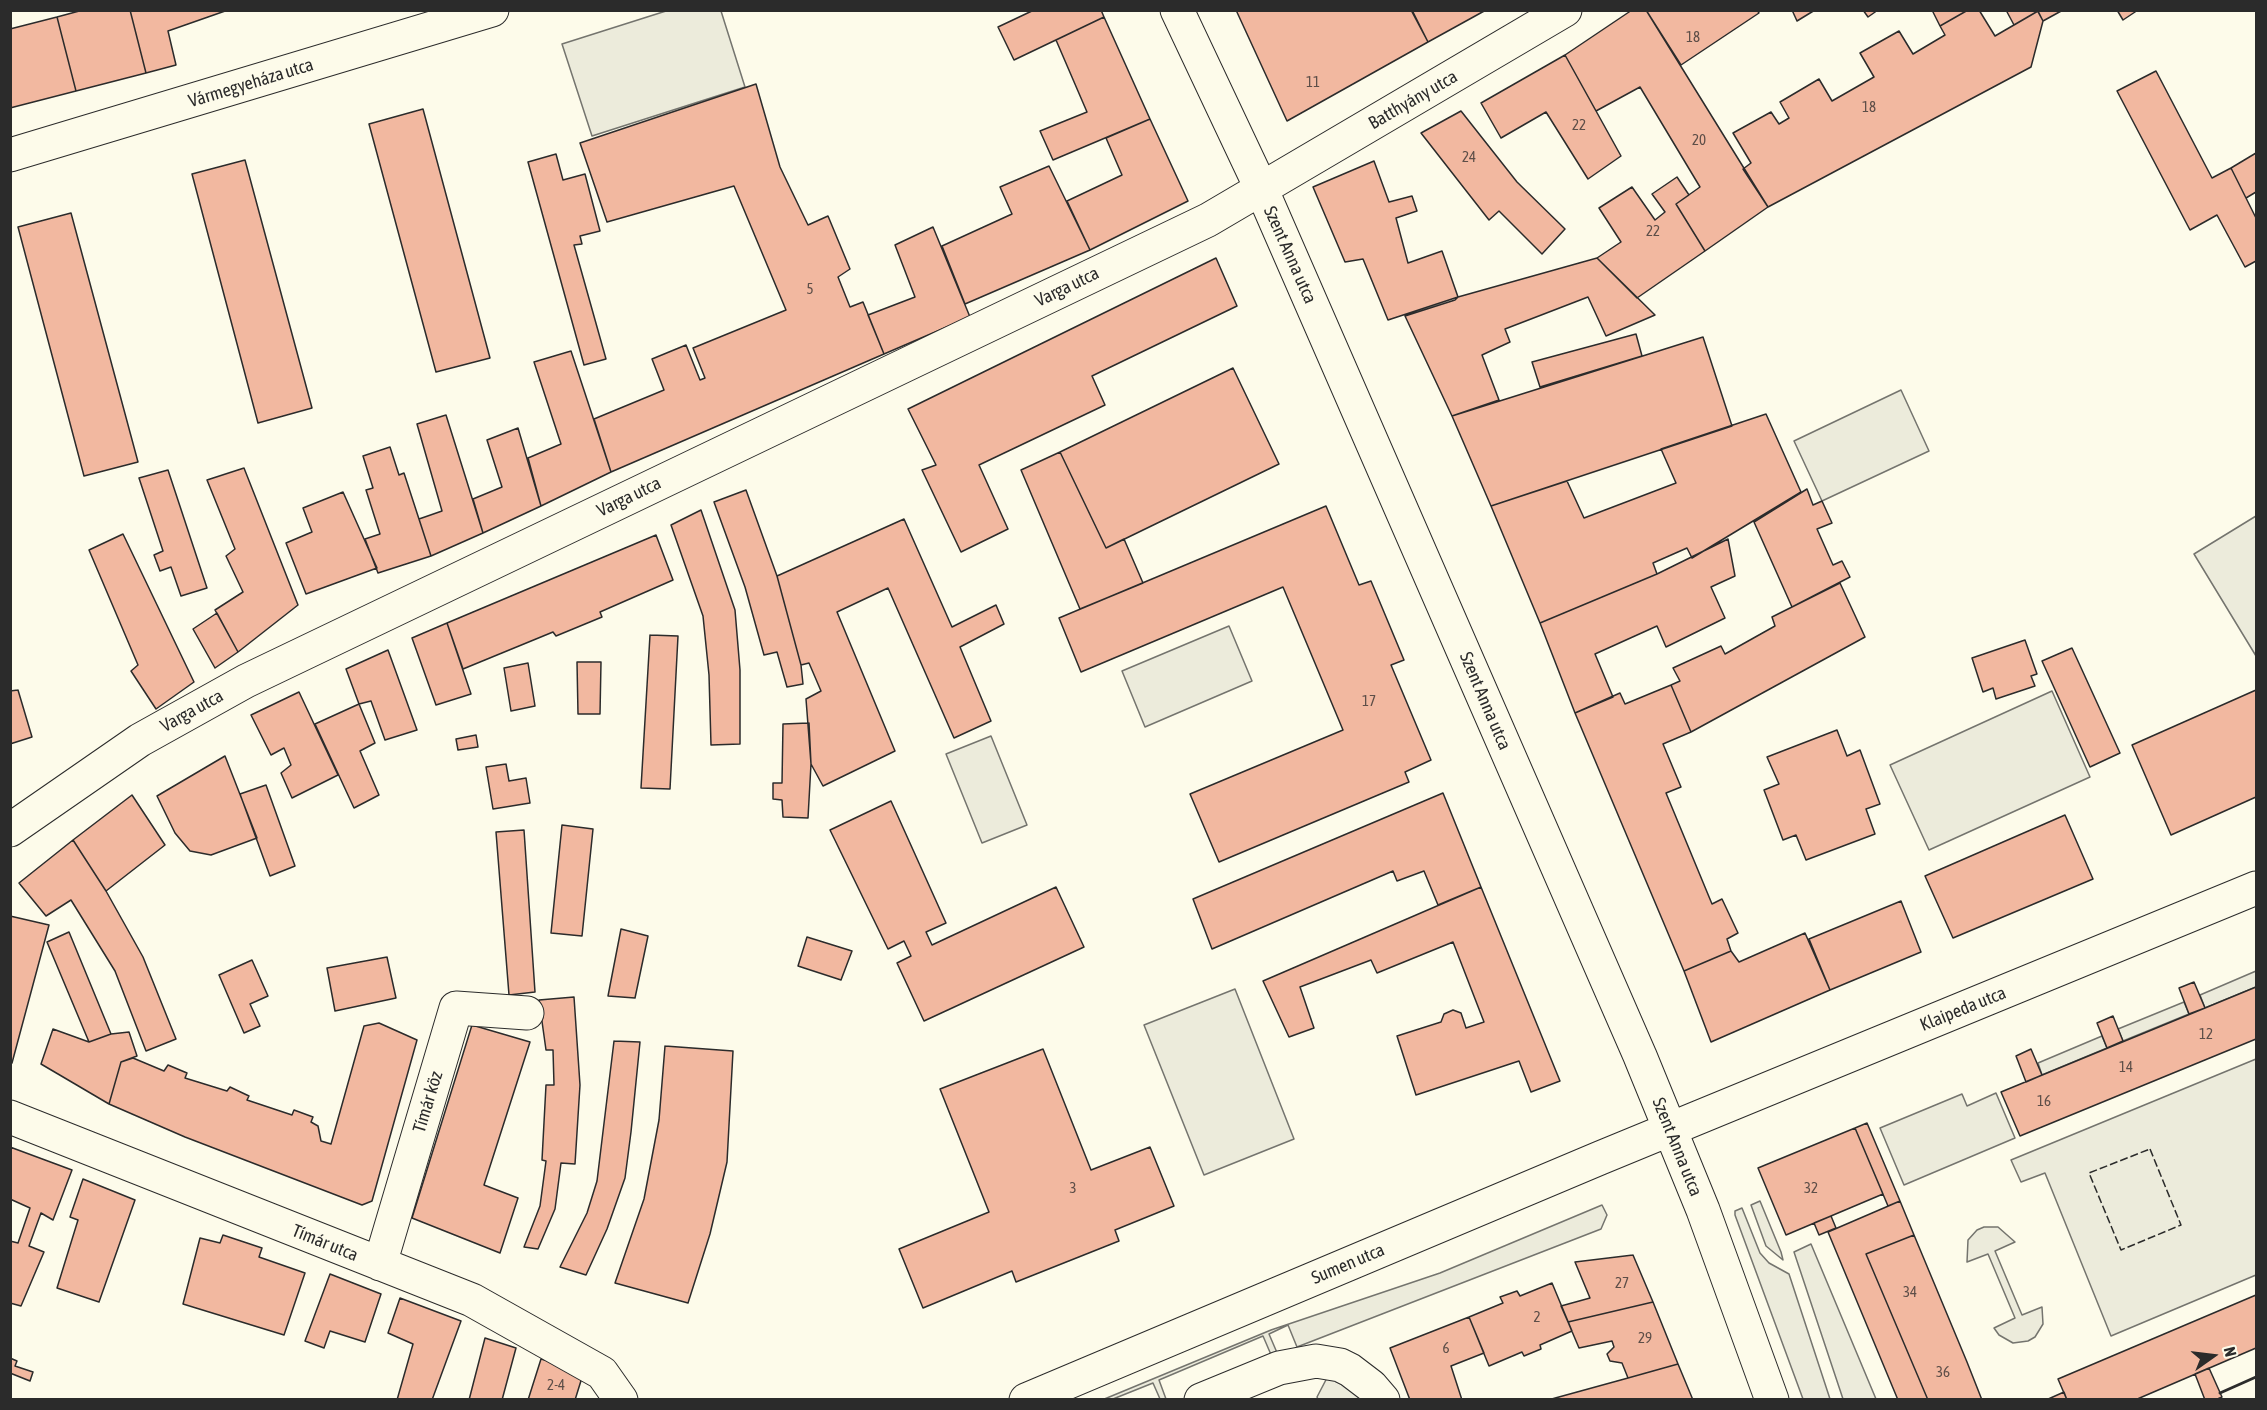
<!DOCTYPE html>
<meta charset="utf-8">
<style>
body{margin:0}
#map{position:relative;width:2267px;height:1410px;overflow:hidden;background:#fdfbea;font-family:"Asap Condensed",sans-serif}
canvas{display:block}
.frame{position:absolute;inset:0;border:12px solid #2b2b2b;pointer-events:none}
.north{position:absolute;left:2183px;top:1326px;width:60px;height:60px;-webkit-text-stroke:4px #fdfbea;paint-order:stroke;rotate:76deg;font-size:16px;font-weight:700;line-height:24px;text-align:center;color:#2b2b2b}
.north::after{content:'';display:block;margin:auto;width:21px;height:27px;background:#2b2b2b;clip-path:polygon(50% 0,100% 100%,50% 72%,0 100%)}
</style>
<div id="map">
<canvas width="2267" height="1410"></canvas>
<div class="frame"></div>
<div class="north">N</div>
</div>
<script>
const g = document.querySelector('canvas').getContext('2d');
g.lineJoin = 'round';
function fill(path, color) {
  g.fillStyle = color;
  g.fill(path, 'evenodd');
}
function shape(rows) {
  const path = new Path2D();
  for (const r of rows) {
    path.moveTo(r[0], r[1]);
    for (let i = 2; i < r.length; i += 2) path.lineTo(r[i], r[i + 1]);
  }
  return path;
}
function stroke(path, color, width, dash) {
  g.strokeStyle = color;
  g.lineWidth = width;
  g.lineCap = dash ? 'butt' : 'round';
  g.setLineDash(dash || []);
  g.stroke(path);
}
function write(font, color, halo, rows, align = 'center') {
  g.font = font + ' "Asap Condensed",sans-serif';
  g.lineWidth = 4.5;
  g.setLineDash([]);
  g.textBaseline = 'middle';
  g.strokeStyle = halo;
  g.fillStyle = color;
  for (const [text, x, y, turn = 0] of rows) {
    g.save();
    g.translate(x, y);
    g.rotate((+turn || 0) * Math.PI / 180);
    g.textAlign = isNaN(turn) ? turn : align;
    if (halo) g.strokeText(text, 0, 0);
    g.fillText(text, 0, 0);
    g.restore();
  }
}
const green = shape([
 [666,11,721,11,745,87,592,136,562,44,666,11],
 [1901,390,1929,451,1822,501,1794,441,1901,390],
 [2256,516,2256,656,2194,554,2256,516],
 [1229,626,1252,681,1145,727,1122,671,1229,626],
 [2052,691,2090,777,1929,850,1890,765,2052,691],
 [991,736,1027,825,982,843,946,754,991,736],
 [2256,971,2256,987,2205,1008,2200,995,2256,971],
 [1235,989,1294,1139,1204,1175,1144,1025,1235,989],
 [2184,1002,2189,1014,2123,1041,2118,1029,2184,1002],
 [2102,1036,2107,1048,2042,1075,2038,1063,2102,1036],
 [2256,1059,2256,1275,2111,1336,2045,1173,2021,1182,2011,1160,2256,1059],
 [1996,1093,2015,1138,1904,1185,1880,1128,1962,1094,1967,1106,1996,1093],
 [1760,1201,1781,1252,1783,1260,1766,1246,1751,1205,1760,1201],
 [1602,1205,1607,1215,1601,1229,1297,1347,1288,1325,1269,1334,1278,1355,1272,1357,1263,1336,1159,1380,1166,1399,1160,1399,1153,1383,1113,1399,1102,1400,1271,1330,1440,1273,1602,1205],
 [1742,1208,1760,1253,1769,1263,1789,1274,1830,1399,1803,1399,1735,1215,1735,1211,1742,1208],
 [1984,1227,1998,1227,2015,1242,1995,1251,2022,1315,2042,1307,2043,1324,2035,1337,2028,1341,2013,1343,1999,1335,1994,1328,2015,1318,1988,1254,1967,1262,1968,1240,1977,1230,1984,1227],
 [1811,1244,1876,1399,1843,1399,1794,1252,1811,1244],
 [1329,1374,1367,1399,1318,1399,1317,1397,1329,1374]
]);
fill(green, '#ecebdb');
stroke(green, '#74746e', 1.5);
const building = shape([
 [83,10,130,10,146,73,76,91,57,17,83,10],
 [130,10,228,10,168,31,176,65,146,73,130,10],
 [1034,10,1101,10,1104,17,1014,60,998,27,1034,10],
 [1236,10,1411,10,1428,42,1287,121,1236,10],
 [1412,10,1486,10,1428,42,1412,10],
 [1632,10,1646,10,1768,207,1705,251,1676,204,1700,187,1640,87,1596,111,1565,55,1632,10],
 [1646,10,1757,10,1759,13,1681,65,1646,10],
 [1792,10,1815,10,1797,21,1792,10],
 [1863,10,1878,10,1868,17,1863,10],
 [1932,10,1968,10,1940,26,1932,10],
 [1968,10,1979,10,1995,36,2038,11,2043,21,2031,67,1768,207,1743,169,1751,163,1733,133,1771,112,1779,124,1789,118,1780,102,1819,79,1832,101,1874,77,1860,53,1899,31,1913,54,1945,35,1940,26,1968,10],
 [2006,10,2037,10,2038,11,2014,25,2006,10],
 [2037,10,2063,10,2043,21,2037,10],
 [2117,10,2138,10,2123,20,2117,10],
 [57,17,76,91,10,108,10,29,57,17],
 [1104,17,1150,119,1053,160,1040,131,1087,112,1056,40,1104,17],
 [1565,55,1621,156,1588,179,1546,112,1501,138,1481,103,1565,55],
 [2156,71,2212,178,2231,168,2256,218,2256,261,2245,267,2217,215,2190,230,2117,91,2156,71],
 [756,84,780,167,808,225,828,216,850,269,838,277,850,307,863,302,884,354,611,472,594,419,664,390,652,359,686,345,700,380,705,378,693,348,786,310,734,186,607,222,580,143,756,84],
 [423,109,490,358,436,372,369,124,423,109],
 [1461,111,1517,182,1565,229,1542,254,1499,211,1489,220,1421,133,1461,111],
 [1150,119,1188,201,1090,250,1067,201,1122,175,1106,138,1150,119],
 [2256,153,2256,192,2246,198,2231,168,2256,153],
 [556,154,563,180,585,174,600,231,580,236,582,244,574,245,606,359,584,365,528,162,556,154],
 [245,160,312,408,258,423,192,174,245,160],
 [1374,161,1389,202,1412,196,1417,211,1396,218,1408,263,1442,251,1458,297,1388,320,1363,259,1345,262,1313,187,1374,161],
 [1049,166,1090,250,965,304,942,246,1012,214,1000,187,1049,166],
 [1677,177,1689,195,1676,204,1705,251,1637,298,1597,258,1621,242,1599,208,1632,187,1655,220,1665,212,1652,194,1677,177],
 [71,213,138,462,84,476,18,227,71,213],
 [933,227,970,317,884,354,868,315,915,297,895,245,933,227],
 [1216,258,1237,306,1092,376,1105,405,979,465,1008,529,961,552,922,470,936,465,908,409,1216,258],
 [1597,258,1655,315,1606,336,1588,297,1505,329,1510,342,1482,355,1499,400,1452,416,1405,316,1455,300,1458,297,1597,258],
 [1636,334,1642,356,1540,387,1532,362,1636,334],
 [1703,337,1732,426,1491,506,1452,416,1703,337],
 [571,351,611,472,541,506,528,458,561,444,534,362,571,351],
 [1233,368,1279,464,1106,548,1060,452,1233,368],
 [1766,414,1801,492,1692,558,1687,548,1653,563,1657,574,1540,623,1491,506,1567,481,1584,518,1676,483,1661,449,1766,414],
 [446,415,483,533,431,556,419,519,442,511,417,424,446,415],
 [518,428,541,506,483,533,473,499,502,487,487,440,518,428],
 [390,447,399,475,404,473,431,556,378,573,365,539,380,534,366,490,373,488,363,456,390,447],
 [1060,452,1106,548,1124,539,1143,583,1080,609,1021,470,1060,452],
 [244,468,298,605,238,652,215,610,243,592,226,556,235,549,207,480,244,468],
 [168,470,207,588,181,596,171,567,160,571,154,555,163,551,139,478,168,470],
 [1807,489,1813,505,1822,501,1832,523,1817,529,1833,565,1842,561,1850,577,1792,607,1754,522,1807,489],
 [746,490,777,576,801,665,803,684,787,687,777,652,764,655,745,587,714,502,746,490],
 [343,492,377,568,306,594,286,543,312,532,303,508,343,492],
 [1326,506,1359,585,1371,581,1404,660,1391,665,1431,760,1405,772,1409,782,1219,862,1190,794,1343,730,1283,587,1081,672,1059,618,1326,506],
 [701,510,735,610,740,670,740,744,711,745,709,675,703,616,671,525,701,510],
 [904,519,952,627,996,605,1004,624,960,647,991,721,954,738,888,588,837,612,895,751,823,786,811,764,806,699,821,691,809,663,801,665,777,576,904,519],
 [123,534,194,682,156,709,131,671,138,665,89,550,123,534],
 [656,535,673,580,600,612,602,617,556,636,553,632,463,669,447,623,656,535],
 [1728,539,1735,576,1711,587,1725,618,1666,647,1657,626,1595,654,1613,697,1575,713,1540,623,1657,574,1728,539],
 [1840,583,1865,637,1691,732,1671,685,1680,681,1673,668,1721,646,1725,654,1775,626,1772,617,1840,583],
 [217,613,238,652,215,668,193,629,217,613],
 [447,623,471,694,436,705,412,638,447,623],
 [650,635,678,636,670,789,641,788,650,635],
 [2025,640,2037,674,2031,676,2035,686,1996,699,1993,688,1983,692,1972,658,2025,640],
 [2072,648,2120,753,2090,767,2042,661,2072,648],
 [388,650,417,730,385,740,371,701,359,704,346,669,388,650],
 [577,662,601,662,600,714,578,714,577,662],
 [528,663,535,706,511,711,504,668,528,663],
 [1671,685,1691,732,1663,744,1681,787,1666,793,1712,904,1722,899,1738,933,1727,939,1731,951,1684,971,1575,713,1620,693,1625,704,1671,685],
 [18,690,32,737,10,744,10,691,18,690],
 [2256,690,2256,797,2171,835,2132,745,2256,690],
 [299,692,338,775,292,798,281,773,291,765,284,748,271,755,251,715,299,692],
 [359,704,375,743,360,751,379,795,354,808,315,724,359,704],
 [809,723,811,764,808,818,783,817,782,800,773,799,773,783,782,783,783,724,809,723],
 [1837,730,1847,756,1860,750,1880,804,1866,809,1875,834,1806,860,1796,835,1783,840,1764,790,1779,784,1767,757,1837,730],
 [476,735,478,747,458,750,456,739,476,735],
 [225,756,257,838,211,855,190,851,175,833,157,796,225,756],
 [506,764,509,781,526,778,530,803,493,809,486,767,506,764],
 [266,785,295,866,270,876,240,794,266,785],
 [1443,793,1481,887,1438,905,1424,871,1397,881,1393,871,1212,949,1193,899,1443,793],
 [132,795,165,845,106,891,73,840,132,795],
 [891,801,946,923,926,932,932,945,1056,887,1084,947,924,1021,897,963,911,956,904,941,888,949,830,830,891,801],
 [2065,815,2093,879,1953,938,1925,876,2065,815],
 [562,825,593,829,582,936,551,933,562,825],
 [524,830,535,992,509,995,496,832,524,830],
 [73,840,106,891,143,957,176,1039,146,1051,115,971,71,900,46,916,19,883,73,840],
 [1481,887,1560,1081,1531,1092,1519,1061,1416,1095,1397,1036,1441,1022,1444,1014,1453,1010,1461,1013,1466,1028,1484,1022,1453,942,1377,973,1371,960,1300,987,1314,1028,1289,1037,1263,981,1481,887],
 [1901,901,1921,952,1830,990,1809,939,1901,901],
 [10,916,49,925,12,1063,10,1063,10,916],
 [621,929,648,936,635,998,608,996,621,929],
 [69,932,111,1034,89,1042,47,942,69,932],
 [1805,933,1830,990,1711,1042,1684,971,1731,951,1739,962,1805,933],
 [807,937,852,951,841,980,798,966,807,937],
 [387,957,396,998,335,1011,327,968,387,957],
 [252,960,268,996,250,1004,260,1026,244,1033,219,975,252,960],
 [2194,982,2205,1008,2189,1014,2179,988,2194,982],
 [2256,987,2256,1039,2020,1136,2001,1092,2256,987],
 [574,997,580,1085,575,1164,561,1163,555,1209,538,1249,524,1247,540,1206,546,1161,542,1160,546,1085,554,1085,553,1050,546,1050,539,1000,574,997],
 [2113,1016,2123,1041,2107,1048,2097,1023,2113,1016],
 [379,1023,417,1040,372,1201,362,1205,185,1137,109,1104,121,1062,133,1058,164,1071,168,1065,187,1073,185,1078,227,1091,230,1087,249,1096,247,1100,292,1115,294,1110,313,1117,311,1122,318,1126,321,1141,331,1144,364,1026,379,1023],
 [472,1025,530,1042,484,1185,518,1198,500,1253,412,1218,472,1025],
 [53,1029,89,1042,111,1034,129,1032,137,1056,121,1062,109,1104,41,1064,53,1029],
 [614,1041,640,1042,631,1132,625,1178,607,1229,586,1275,560,1267,587,1213,597,1181,614,1041],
 [665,1046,733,1051,727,1162,710,1234,688,1303,615,1283,644,1199,659,1120,665,1046],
 [1043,1049,1091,1170,1150,1147,1174,1206,1115,1230,1119,1241,1016,1282,1012,1271,923,1308,899,1249,989,1212,940,1089,1043,1049],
 [2031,1049,2042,1075,2026,1082,2016,1056,2031,1049],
 [1867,1123,1900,1201,1888,1206,1855,1128,1867,1123],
 [1855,1128,1883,1194,1786,1235,1758,1168,1855,1128],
 [10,1147,72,1170,53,1220,41,1213,29,1246,44,1252,21,1306,10,1303,10,1241,18,1243,30,1208,10,1199,10,1147],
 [83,1179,135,1200,99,1302,57,1288,78,1220,70,1217,83,1179],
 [1900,1201,1914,1235,1866,1254,1928,1400,1898,1400,1828,1232,1900,1201],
 [1831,1216,1836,1228,1819,1235,1814,1223,1831,1216],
 [223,1235,262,1248,259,1257,305,1273,284,1335,183,1304,200,1238,220,1243,223,1235],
 [1914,1235,1967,1362,1982,1400,1928,1400,1866,1254,1914,1235],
 [1633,1255,1653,1302,1568,1322,1561,1306,1590,1298,1575,1262,1633,1255],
 [330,1274,381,1294,365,1342,330,1331,324,1348,305,1341,330,1274],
 [1552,1283,1572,1331,1540,1345,1541,1349,1524,1356,1522,1352,1489,1366,1469,1317,1503,1303,1500,1297,1517,1291,1520,1296,1552,1283],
 [2256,1295,2256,1348,2135,1400,2067,1400,2058,1379,2256,1295],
 [400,1298,461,1321,432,1400,397,1400,413,1344,388,1333,400,1298],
 [1653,1302,1678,1364,1628,1378,1622,1363,1610,1361,1607,1354,1614,1347,1612,1341,1579,1348,1568,1322,1653,1302],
 [1469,1317,1484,1353,1451,1366,1462,1400,1410,1400,1390,1348,1469,1317],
 [485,1338,516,1348,502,1400,469,1400,485,1338],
 [10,1358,17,1361,15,1366,33,1372,30,1381,10,1373,10,1358],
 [541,1359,584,1371,575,1400,528,1400,541,1359],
 [1678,1364,1693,1400,1548,1400,1628,1378,1678,1364],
 [2209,1368,2222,1397,2215,1400,2205,1400,2195,1374,2209,1368],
 [2064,1392,2067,1400,2046,1400,2064,1392]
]);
fill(building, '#f2b8a0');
stroke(building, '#2b2b2b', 1.5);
const minor = shape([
 [1177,10,1261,188,1640,1056,1703,1210,1772,1400],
 [10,155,492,10],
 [10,830,140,740,246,681,1208,220,1565,10],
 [10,1117,472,1300,602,1373,621,1400],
 [380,1264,456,1008,527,1013],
 [1026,1400,1600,1158,2256,888],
 [1201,1400,1279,1368,1316,1361,1340,1365,1350,1370,1371,1386,1383,1400]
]);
stroke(minor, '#2b2b2b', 35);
stroke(minor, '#fdfbea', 33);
stroke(shape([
 [2150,1149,2181,1225,2121,1250,2089,1173,2150,1149]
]), '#2b2b2b', 1.5, [8, 3]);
stroke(shape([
 [2220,1393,2256,1377]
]), '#2b2b2b', 3);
write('15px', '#5d4e48', null, [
 ["18",1693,37],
 ["11",1313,82],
 ["18",1869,107],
 ["22",1579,125],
 ["20",1699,140],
 ["24",1469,157],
 ["22",1653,231],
 ["5",810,289],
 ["17",1369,701],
 ["12",2206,1034],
 ["14",2126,1067],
 ["16",2044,1101],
 ["3",1073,1188],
 ["32",1811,1188],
 ["27",1622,1283],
 ["34",1910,1292],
 ["2",1537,1317],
 ["29",1645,1338],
 ["6",1446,1348],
 ["36",1943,1372],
 ["2-4",556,1385]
]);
write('18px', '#2b2b2b', '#fdfbea', [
 ["Vármegyeháza utca",251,83,-17],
 ["Batthyány utca",1413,100,-30],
 ["Szent Anna utca",1290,255,66],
 ["Varga utca",1067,287,-26],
 ["Varga utca",629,497,-26],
 ["Szent Anna utca",1485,701,67],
 ["Varga utca",192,711,-29],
 ["Klaipeda utca",1963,1009,-22],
 ["Tímár köz",428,1102,-73],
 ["Szent Anna utca",1677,1147,68],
 ["Tímár utca",325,1243,22],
 ["Sumen utca",1348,1264,-23]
]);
</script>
